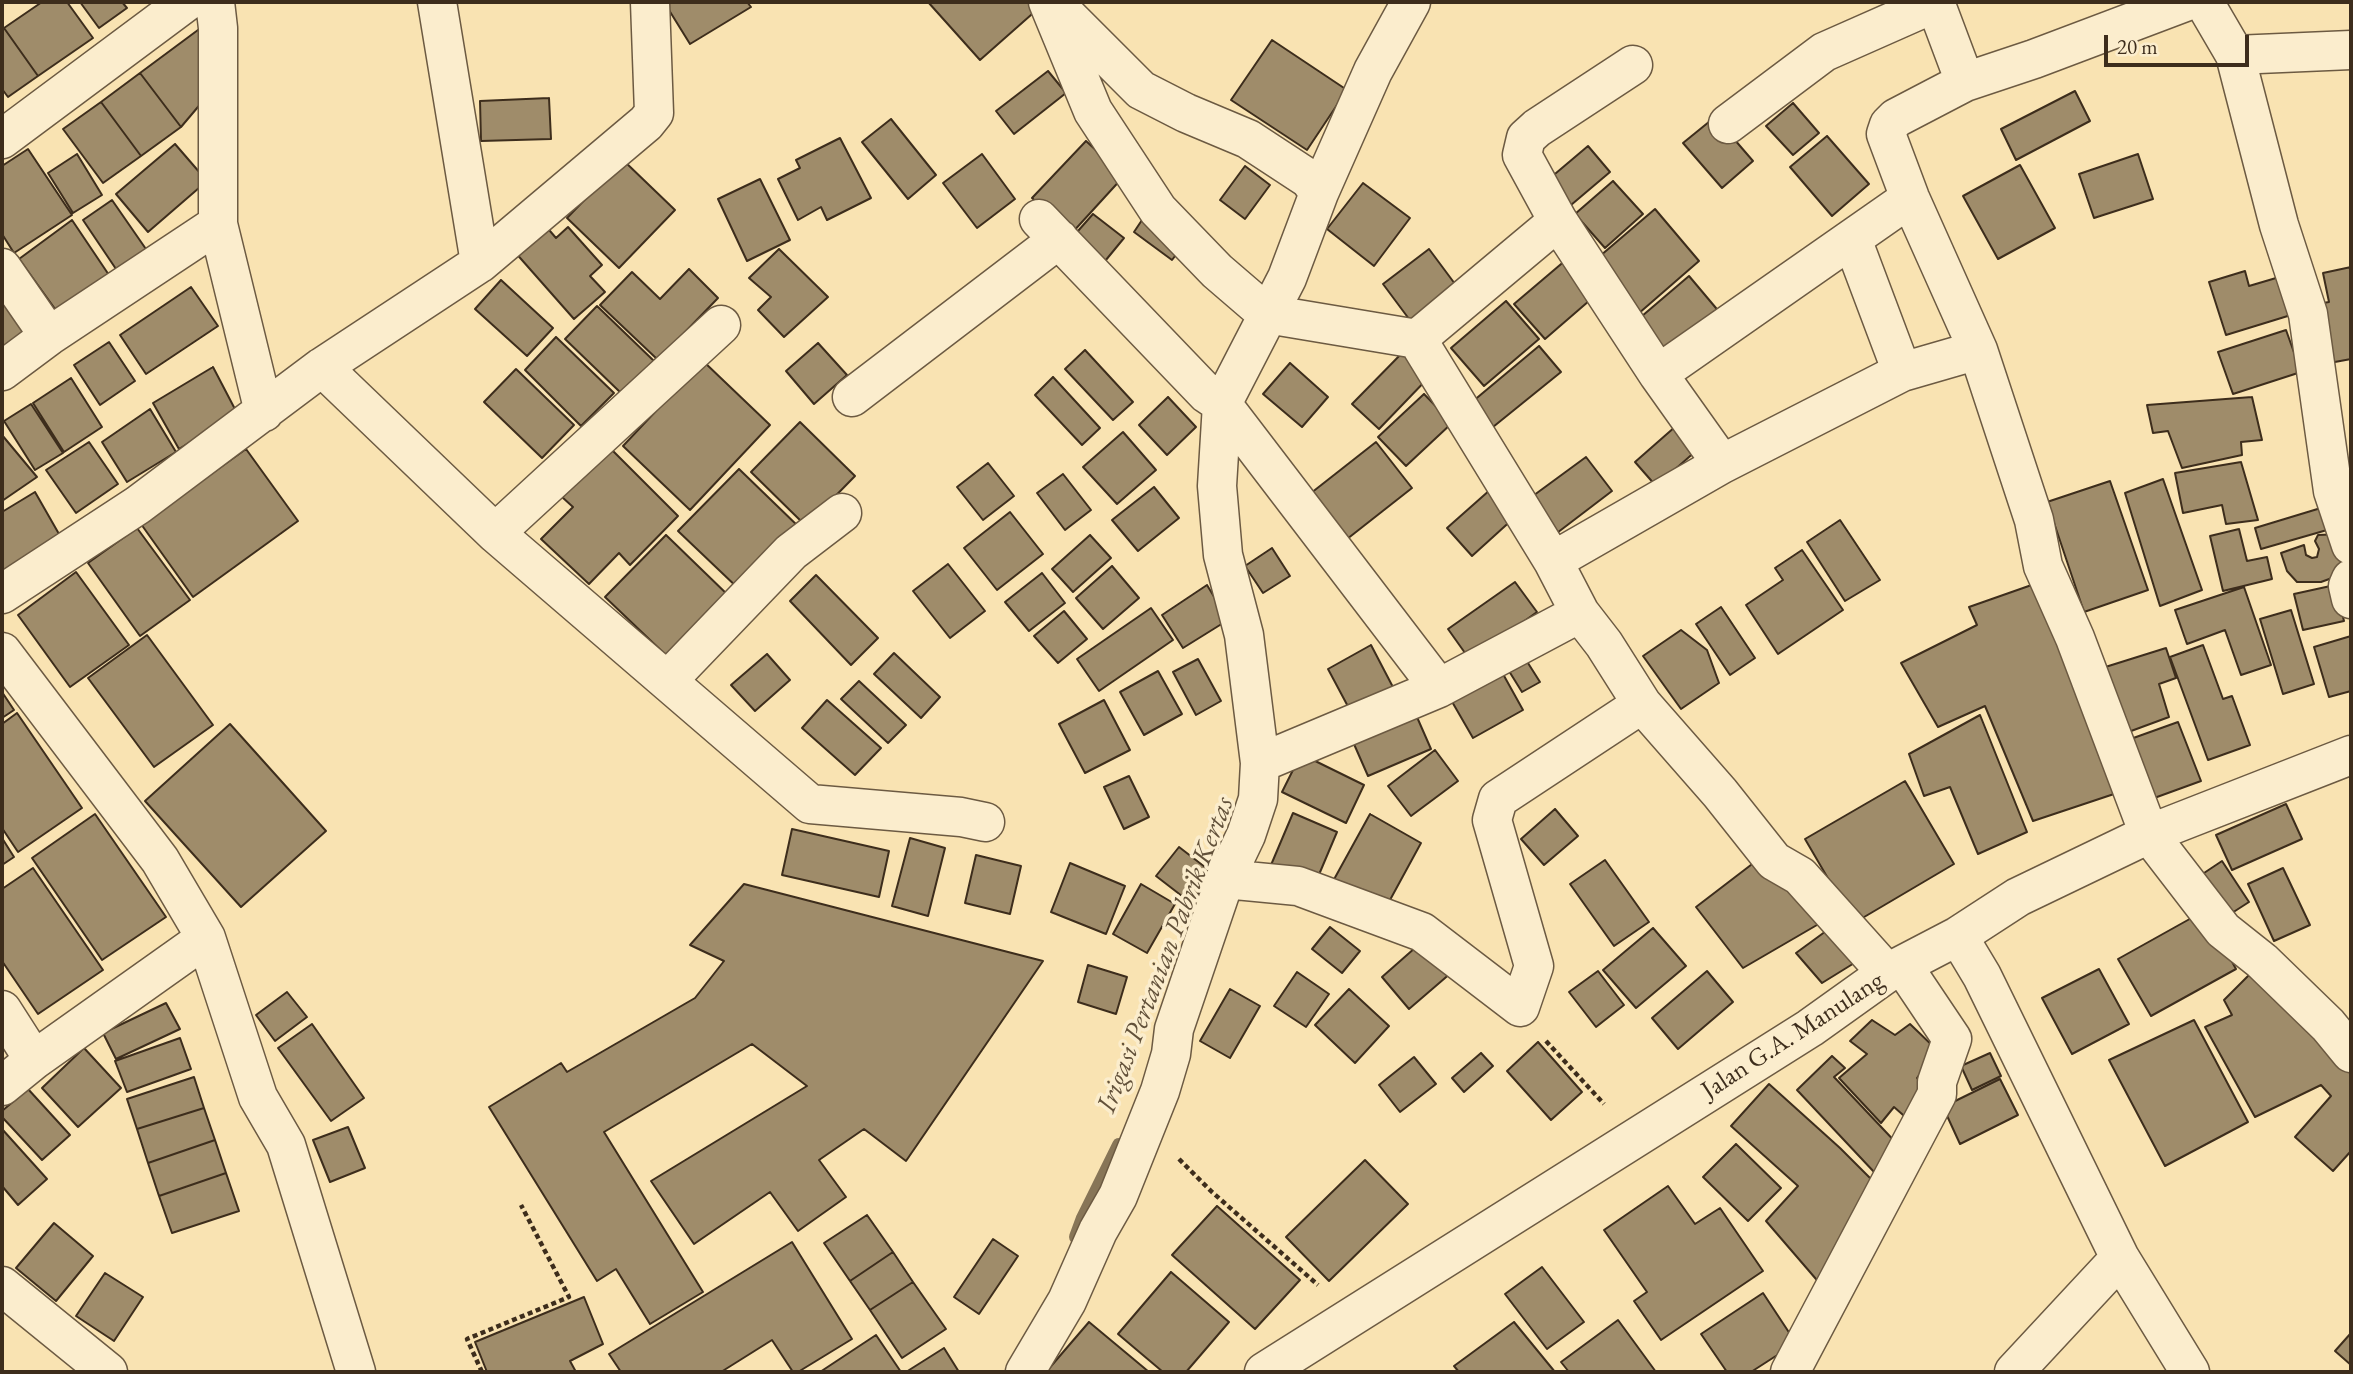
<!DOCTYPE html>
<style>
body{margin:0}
#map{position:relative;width:2353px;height:1374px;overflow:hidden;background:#f9e3b2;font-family:"EB Garamond",serif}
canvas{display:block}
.frame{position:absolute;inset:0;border:4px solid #3d2d1c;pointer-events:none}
.scale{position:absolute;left:2104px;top:35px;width:145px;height:32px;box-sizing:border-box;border:4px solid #3d2d1c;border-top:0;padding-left:9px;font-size:21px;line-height:24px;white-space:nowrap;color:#3d2d1c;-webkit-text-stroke:5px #fbedcd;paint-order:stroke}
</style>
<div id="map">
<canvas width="2353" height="1374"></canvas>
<div class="frame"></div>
<div class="scale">20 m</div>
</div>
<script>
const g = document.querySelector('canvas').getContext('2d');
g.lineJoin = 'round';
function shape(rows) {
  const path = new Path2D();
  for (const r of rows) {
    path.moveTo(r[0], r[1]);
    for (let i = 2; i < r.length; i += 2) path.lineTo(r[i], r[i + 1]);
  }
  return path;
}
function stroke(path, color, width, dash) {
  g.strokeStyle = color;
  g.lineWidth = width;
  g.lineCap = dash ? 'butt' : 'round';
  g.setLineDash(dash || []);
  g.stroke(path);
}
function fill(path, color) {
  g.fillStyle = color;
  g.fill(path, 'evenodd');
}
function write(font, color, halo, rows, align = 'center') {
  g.font = font + ' "EB Garamond",serif';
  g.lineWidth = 7;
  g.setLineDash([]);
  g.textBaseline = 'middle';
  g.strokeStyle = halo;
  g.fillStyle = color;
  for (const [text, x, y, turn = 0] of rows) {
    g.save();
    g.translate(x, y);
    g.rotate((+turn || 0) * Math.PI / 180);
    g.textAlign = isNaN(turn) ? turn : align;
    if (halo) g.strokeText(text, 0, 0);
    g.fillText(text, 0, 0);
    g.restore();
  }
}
stroke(shape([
 [1076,1237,1083,1218,1119,1145]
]), '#877557', 14);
const building = shape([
 [42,2,67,2,93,38,38,76,4,28,42,2],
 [80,2,122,2,127,8,99,28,80,2],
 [664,2,747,2,751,7,690,44,664,2],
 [928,2,1035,2,1040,7,980,60,928,2],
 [202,27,203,101,181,127,140,73,202,27],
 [4,28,38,76,8,97,2,89,2,29,4,28],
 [1272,40,1347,90,1307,150,1231,100,1272,40],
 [1048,71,1066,93,1014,134,996,111,1048,71],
 [140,73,181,127,141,156,101,102,140,73],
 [2075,91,2090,121,2016,160,2001,129,2075,91],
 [549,98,551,139,481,141,480,101,549,98],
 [101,102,141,156,103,183,63,129,101,102],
 [1793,103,1819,133,1793,155,1766,126,1793,103],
 [1715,117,1753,161,1722,188,1683,143,1715,117],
 [891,119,936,175,908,199,862,142,891,119],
 [1827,136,1869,184,1832,216,1790,167,1827,136],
 [840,138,871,198,827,220,821,207,798,220,778,179,800,168,796,160,840,138],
 [1086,141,1124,176,1071,234,1032,198,1086,141],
 [175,144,207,181,148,232,116,194,175,144],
 [1588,146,1610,172,1571,205,1549,179,1588,146],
 [28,149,72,215,14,253,2,234,2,166,28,149],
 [77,154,102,195,73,213,48,173,77,154],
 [982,154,1015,199,977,228,943,183,982,154],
 [2138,154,2153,199,2094,218,2079,174,2138,154],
 [623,160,675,210,619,268,567,218,623,160],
 [2020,165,2055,228,1998,259,1963,196,2020,165],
 [1245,166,1270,185,1245,219,1220,200,1245,166],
 [760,179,790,240,747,261,718,199,760,179],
 [1613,181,1643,214,1605,248,1575,214,1613,181],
 [1363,183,1410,218,1374,266,1327,229,1363,183],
 [112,200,148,252,118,272,83,220,112,200],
 [1655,209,1699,261,1638,314,1593,262,1655,209],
 [1093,214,1124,238,1101,266,1070,240,1093,214],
 [1146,214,1185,243,1172,260,1134,232,1146,214],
 [72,220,113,281,63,320,19,259,72,220],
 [544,224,556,238,568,227,602,265,590,276,605,292,574,319,514,251,544,224],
 [779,249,828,297,784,337,758,310,771,297,749,278,779,249],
 [1429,249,1461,292,1415,327,1383,284,1429,249],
 [1567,259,1597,294,1545,339,1514,304,1567,259],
 [2351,267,2351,359,2324,364,2312,305,2329,302,2323,273,2351,267],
 [689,269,718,298,658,360,600,305,632,272,660,299,689,269],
 [2245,271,2249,286,2293,273,2304,311,2226,335,2209,282,2245,271],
 [1689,276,1721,314,1667,360,1635,322,1689,276],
 [501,280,553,328,527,356,475,309,501,280],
 [191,287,218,326,146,374,120,335,191,287],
 [2,295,32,340,2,361,2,295],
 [1506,301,1539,339,1484,386,1451,348,1506,301],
 [597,306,654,361,622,394,565,339,597,306],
 [2286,330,2301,372,2233,394,2218,352,2286,330],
 [556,337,614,393,581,426,525,370,556,337],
 [109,342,135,381,100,405,74,365,109,342],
 [818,343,847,375,814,404,786,371,818,343],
 [1539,346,1561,372,1493,427,1472,402,1539,346],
 [1085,350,1133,402,1113,420,1065,369,1085,350],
 [1405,350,1431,375,1379,429,1352,404,1405,350],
 [703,361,770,425,690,510,623,446,703,361],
 [1290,363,1328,397,1302,427,1263,394,1290,363],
 [213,367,237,413,179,449,153,403,213,367],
 [516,369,574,425,542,458,484,402,516,369],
 [1053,377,1100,428,1082,445,1035,395,1053,377],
 [71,378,102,427,64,452,33,403,71,378],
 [1424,394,1452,423,1406,466,1378,437,1424,394],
 [1168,397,1196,427,1167,455,1139,425,1168,397],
 [2252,397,2262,440,2241,442,2242,455,2182,468,2168,431,2153,433,2147,405,2252,397],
 [31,404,63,453,35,470,4,421,31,404],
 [150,409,176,452,127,482,102,442,150,409],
 [1684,419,1705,443,1656,486,1635,462,1684,419],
 [800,422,855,476,806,526,751,472,800,422],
 [1123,432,1156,470,1117,504,1083,467,1123,432],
 [2,435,37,477,2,501,2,435],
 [89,442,118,484,76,513,46,470,89,442],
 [1376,442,1412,488,1342,543,1306,497,1376,442],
 [610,448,678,516,630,565,619,553,589,584,541,539,573,507,562,497,610,448],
 [246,449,298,521,193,597,141,524,246,449],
 [1586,457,1612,491,1553,536,1526,501,1586,457],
 [2241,462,2258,520,2226,524,2222,505,2183,513,2175,473,2241,462],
 [988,463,1014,496,983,520,957,487,988,463],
 [739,469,801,529,741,591,678,531,739,469],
 [1063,474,1091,510,1065,530,1037,493,1063,474],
 [2163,479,2202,590,2160,606,2125,493,2163,479],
 [2110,481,2148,590,2084,612,2047,502,2110,481],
 [1154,487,1179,518,1138,551,1112,520,1154,487],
 [1491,489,1515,517,1472,556,1447,528,1491,489],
 [35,492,63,541,2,571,2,512,35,492],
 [2334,504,2341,526,2261,549,2255,528,2334,504],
 [1010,512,1043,554,997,590,964,548,1010,512],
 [1840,520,1880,580,1845,601,1807,542,1840,520],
 [137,528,190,600,140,636,88,563,137,528],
 [2239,529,2247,561,2267,557,2272,579,2223,591,2210,536,2239,529],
 [2342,534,2350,566,2343,574,2321,582,2297,582,2287,571,2281,553,2304,545,2306,555,2312,558,2317,557,2319,549,2315,541,2318,535,2342,534],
 [666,535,731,598,671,660,605,597,666,535],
 [1090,535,1111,558,1073,592,1052,569,1090,535],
 [1272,548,1290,576,1263,593,1245,566,1272,548],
 [1802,550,1843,610,1778,654,1746,605,1783,580,1775,568,1802,550],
 [948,564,985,611,950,638,913,591,948,564],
 [1112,566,1139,598,1103,629,1076,598,1112,566],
 [76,572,129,645,70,687,18,615,76,572],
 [1042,573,1065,603,1029,631,1005,602,1042,573],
 [816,575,878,638,851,665,790,601,816,575],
 [2043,581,2126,790,2033,821,1985,706,1938,727,1901,663,1977,625,1969,607,2043,581],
 [1515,582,1537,612,1470,660,1448,629,1515,582],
 [1207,585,1228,620,1183,648,1162,615,1207,585],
 [2335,585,2344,621,2303,630,2294,594,2335,585],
 [2244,587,2271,665,2241,675,2225,630,2187,644,2175,610,2244,587],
 [1721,607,1755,658,1730,675,1696,624,1721,607],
 [1151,608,1173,640,1099,691,1077,659,1151,608],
 [2291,610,2314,684,2283,694,2260,619,2291,610],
 [1064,611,1087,639,1058,663,1034,636,1064,611],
 [1681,630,1707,650,1719,683,1681,709,1643,656,1681,630],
 [147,635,213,725,154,767,88,678,147,635],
 [2351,636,2351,691,2329,697,2314,647,2351,636],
 [1371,645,1395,691,1352,714,1328,669,1371,645],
 [2203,645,2223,699,2232,696,2250,745,2208,760,2170,657,2203,645],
 [2166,648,2176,678,2159,684,2169,717,2123,734,2099,669,2166,648],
 [1521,652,1540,682,1522,692,1504,663,1521,652],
 [894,653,940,697,921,718,874,674,894,653],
 [767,654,790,680,755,711,731,685,767,654],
 [1198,659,1221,701,1196,715,1173,672,1198,659],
 [1498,665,1523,710,1473,738,1447,693,1498,665],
 [1158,671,1182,714,1144,735,1120,692,1158,671],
 [859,681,906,725,888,743,841,699,859,681],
 [2,692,14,710,2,718,2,692],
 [827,700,881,748,855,775,802,728,827,700],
 [1104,700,1130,750,1085,773,1059,724,1104,700],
 [1413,708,1431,749,1368,776,1350,735,1413,708],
 [17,713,82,808,18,852,2,828,2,724,17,713],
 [1980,715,2027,832,1978,854,1950,787,1924,796,1909,754,1980,715],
 [2178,722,2201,781,2146,801,2125,741,2178,722],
 [230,724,326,831,241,907,145,801,230,724],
 [1435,750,1458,781,1411,816,1388,786,1435,750],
 [1301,754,1364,785,1346,823,1282,792,1301,754],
 [1129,776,1149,817,1124,829,1104,787,1129,776],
 [1905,781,1954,864,1854,923,1805,839,1905,781],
 [2286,804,2302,839,2232,870,2216,835,2286,804],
 [1555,809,1578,836,1544,865,1521,839,1555,809],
 [1293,813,1337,832,1315,884,1271,865,1293,813],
 [95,814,166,917,102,960,32,858,95,814],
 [1370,814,1421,843,1384,911,1332,883,1370,814],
 [792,829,889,851,879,897,782,875,792,829],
 [2,838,14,857,2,865,2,838],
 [910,838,945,848,928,916,892,906,910,838],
 [1179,847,1214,874,1191,903,1156,876,1179,847],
 [976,855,1021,866,1010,914,965,903,976,855],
 [1760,858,1829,918,1743,968,1696,907,1760,858],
 [1605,860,1649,922,1614,946,1570,884,1605,860],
 [2222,861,2249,902,2218,922,2192,881,2222,861],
 [1070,863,1125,886,1106,934,1051,912,1070,863],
 [33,868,103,970,38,1014,2,961,2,889,33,868],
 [2283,868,2310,925,2274,941,2248,884,2283,868],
 [744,884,1043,961,906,1161,864,1129,819,1160,846,1197,798,1231,770,1192,694,1244,651,1181,807,1086,752,1044,604,1132,703,1292,650,1324,616,1269,597,1281,489,1107,561,1063,567,1072,695,998,724,961,690,945,744,884],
 [1141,884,1175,904,1147,953,1113,934,1141,884],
 [2204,911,2236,969,2151,1016,2118,959,2204,911],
 [1837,923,1864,957,1822,983,1796,953,1837,923],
 [1330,927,1360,951,1342,973,1312,949,1330,927],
 [1653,928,1686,966,1636,1008,1603,970,1653,928],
 [1424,940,1452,972,1409,1009,1382,977,1424,940],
 [1088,965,1127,977,1116,1014,1078,1002,1088,965],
 [2257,967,2351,1061,2351,1151,2333,1171,2295,1137,2331,1096,2321,1085,2255,1117,2205,1027,2232,1015,2224,1000,2257,967],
 [2099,969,2129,1024,2072,1054,2042,998,2099,969],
 [1598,971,1624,1005,1596,1027,1569,992,1598,971],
 [1707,971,1733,1002,1678,1049,1652,1018,1707,971],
 [1297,972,1329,994,1306,1027,1274,1006,1297,972],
 [1230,989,1260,1006,1230,1058,1200,1041,1230,989],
 [1349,989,1389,1026,1355,1063,1315,1025,1349,989],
 [287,992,307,1017,275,1041,256,1015,287,992],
 [166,1003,180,1029,116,1059,103,1033,166,1003],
 [1872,1020,1895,1035,1910,1024,1938,1051,1917,1078,1932,1098,1911,1122,1894,1107,1881,1123,1839,1078,1867,1054,1850,1041,1872,1020],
 [2194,1020,2248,1122,2165,1166,2109,1060,2194,1020],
 [312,1024,364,1098,331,1121,278,1048,312,1024],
 [180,1038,191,1069,127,1092,115,1061,180,1038],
 [1538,1042,1582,1092,1551,1120,1507,1071,1538,1042],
 [84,1048,121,1088,78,1127,42,1088,84,1048],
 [1481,1053,1493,1066,1464,1092,1452,1078,1481,1053],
 [1990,1053,2001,1076,1972,1090,1961,1066,1990,1053],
 [1832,1056,1845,1068,1834,1077,1901,1148,1875,1173,1797,1090,1832,1056],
 [1414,1057,1436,1084,1400,1112,1379,1085,1414,1057],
 [194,1077,204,1108,137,1129,127,1099,194,1077],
 [2000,1079,2018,1115,1960,1144,1943,1107,2000,1079],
 [1769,1084,1840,1148,1881,1189,1822,1286,1766,1221,1798,1186,1731,1126,1769,1084],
 [28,1089,70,1135,42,1160,2,1117,2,1111,28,1089],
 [204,1108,215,1140,148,1163,137,1129,204,1108],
 [348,1127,365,1168,330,1182,313,1140,348,1127],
 [2,1129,47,1179,18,1205,2,1186,2,1129],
 [215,1140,226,1173,159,1196,148,1163,215,1140],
 [1736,1144,1781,1188,1748,1221,1703,1177,1736,1144],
 [1365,1160,1408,1204,1329,1281,1286,1237,1365,1160],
 [226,1173,239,1211,172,1233,159,1196,226,1173],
 [1668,1186,1695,1224,1720,1208,1763,1271,1661,1340,1634,1301,1647,1292,1604,1230,1668,1186],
 [1217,1206,1300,1280,1255,1329,1172,1255,1217,1206],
 [867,1215,893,1252,850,1281,824,1243,867,1215],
 [54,1223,93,1256,56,1301,16,1268,54,1223],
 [993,1239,1018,1256,979,1314,954,1297,993,1239],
 [792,1242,852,1339,798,1372,793,1372,772,1340,721,1372,621,1372,609,1354,792,1242],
 [893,1252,913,1282,870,1310,850,1281,893,1252],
 [1542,1267,1584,1322,1547,1349,1505,1294,1542,1267],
 [1171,1272,1229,1322,1186,1372,1163,1372,1118,1334,1171,1272],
 [105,1273,143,1297,114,1341,76,1316,105,1273],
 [913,1282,946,1329,902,1358,870,1310,913,1282],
 [1763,1293,1796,1343,1751,1372,1727,1372,1701,1334,1763,1293],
 [584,1297,603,1344,570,1361,576,1372,487,1372,475,1342,584,1297],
 [1618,1320,1656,1372,1569,1372,1561,1362,1618,1320],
 [1089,1322,1149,1372,1046,1372,1089,1322],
 [1514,1322,1555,1372,1459,1372,1454,1366,1514,1322],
 [2351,1333,2351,1365,2335,1351,2351,1333],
 [876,1335,901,1372,820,1372,876,1335],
 [944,1348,959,1372,906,1372,944,1348]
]);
fill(building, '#9f8c6a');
stroke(building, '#3d2d1c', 2);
const minor = shape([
 [215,2,218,28,218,224,264,412],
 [437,2,480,263],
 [1048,2,1093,111,1158,210,1217,271,1267,314,1417,339,1553,561,1580,613,1604,644,1642,704,1720,793,1774,861,1800,876,1887,973],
 [1935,2,1965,82],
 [2185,2,2034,59,1965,82,1896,118,1889,125,1886,134,1910,198,1978,350,2034,520,2043,566,2075,638,2149,834,2223,930,2262,961,2328,1025,2351,1053],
 [2204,2,2235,55,2351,50],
 [1057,6,1141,90,1186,113,1248,139,1309,179,1319,193],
 [2235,55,2279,225,2308,314,2333,491,2351,545],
 [1633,65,1537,128,1526,138,1522,155,1558,221,1658,374,1722,464],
 [1728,124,1824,52,1937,2],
 [2,139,186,2],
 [1039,219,1207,394,1222,404,1439,688],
 [1852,239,1902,372],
 [2,268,49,336],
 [1417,339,1558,221],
 [322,367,495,533,810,804,961,817,985,822],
 [2,371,49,336,218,224],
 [1658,374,1910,198],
 [852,397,1059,239],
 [495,533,721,325],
 [1553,561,1722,464,1902,372,1978,350],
 [2351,579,2348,586,2351,599],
 [2,594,138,505,322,367,480,263,646,123,654,113,650,2],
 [2,652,160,860,206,938,258,1097,286,1145,356,1372],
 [667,681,791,552,842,513],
 [1260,763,1439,688,1580,613],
 [1225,879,1298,886,1422,932,1520,1007,1534,966,1492,820,1498,799,1642,704],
 [1958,936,1982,976,2120,1258,2190,1372],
 [2,1010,34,1060],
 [2,1086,34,1060,206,938],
 [2,1286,108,1372],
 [1025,1372,1067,1301,1098,1231,1118,1196,1160,1091,1171,1054,1174,1029,1225,879,1246,835,1258,799,1260,763,1244,635,1223,555,1217,486,1222,404,1287,278,1319,193,1373,71,1411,2],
 [1264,1372,1810,1028,1887,973,1958,936,2018,897,2149,834,2351,755],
 [1790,1372,1937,1094,1937,1082,1952,1039,1903,966],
 [2014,1372,2120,1258]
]);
stroke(minor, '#6c5a42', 41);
stroke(shape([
 [1546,1041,1604,1104],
 [1179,1159,1212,1192,1318,1285],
 [482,1372,467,1339,569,1297,521,1205]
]), '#3d2d1c', 4.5, [5, 3.5]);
stroke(minor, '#fbedcd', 38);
write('26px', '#3d2d1c', '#fbedcd', [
 ["Jalan G.A. Manulang",1793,1036,-33]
]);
write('italic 28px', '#62513a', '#fbedcd', [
 ["Irigasi Pertanian Pabrik Kertas",1166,955,-69]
]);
</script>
